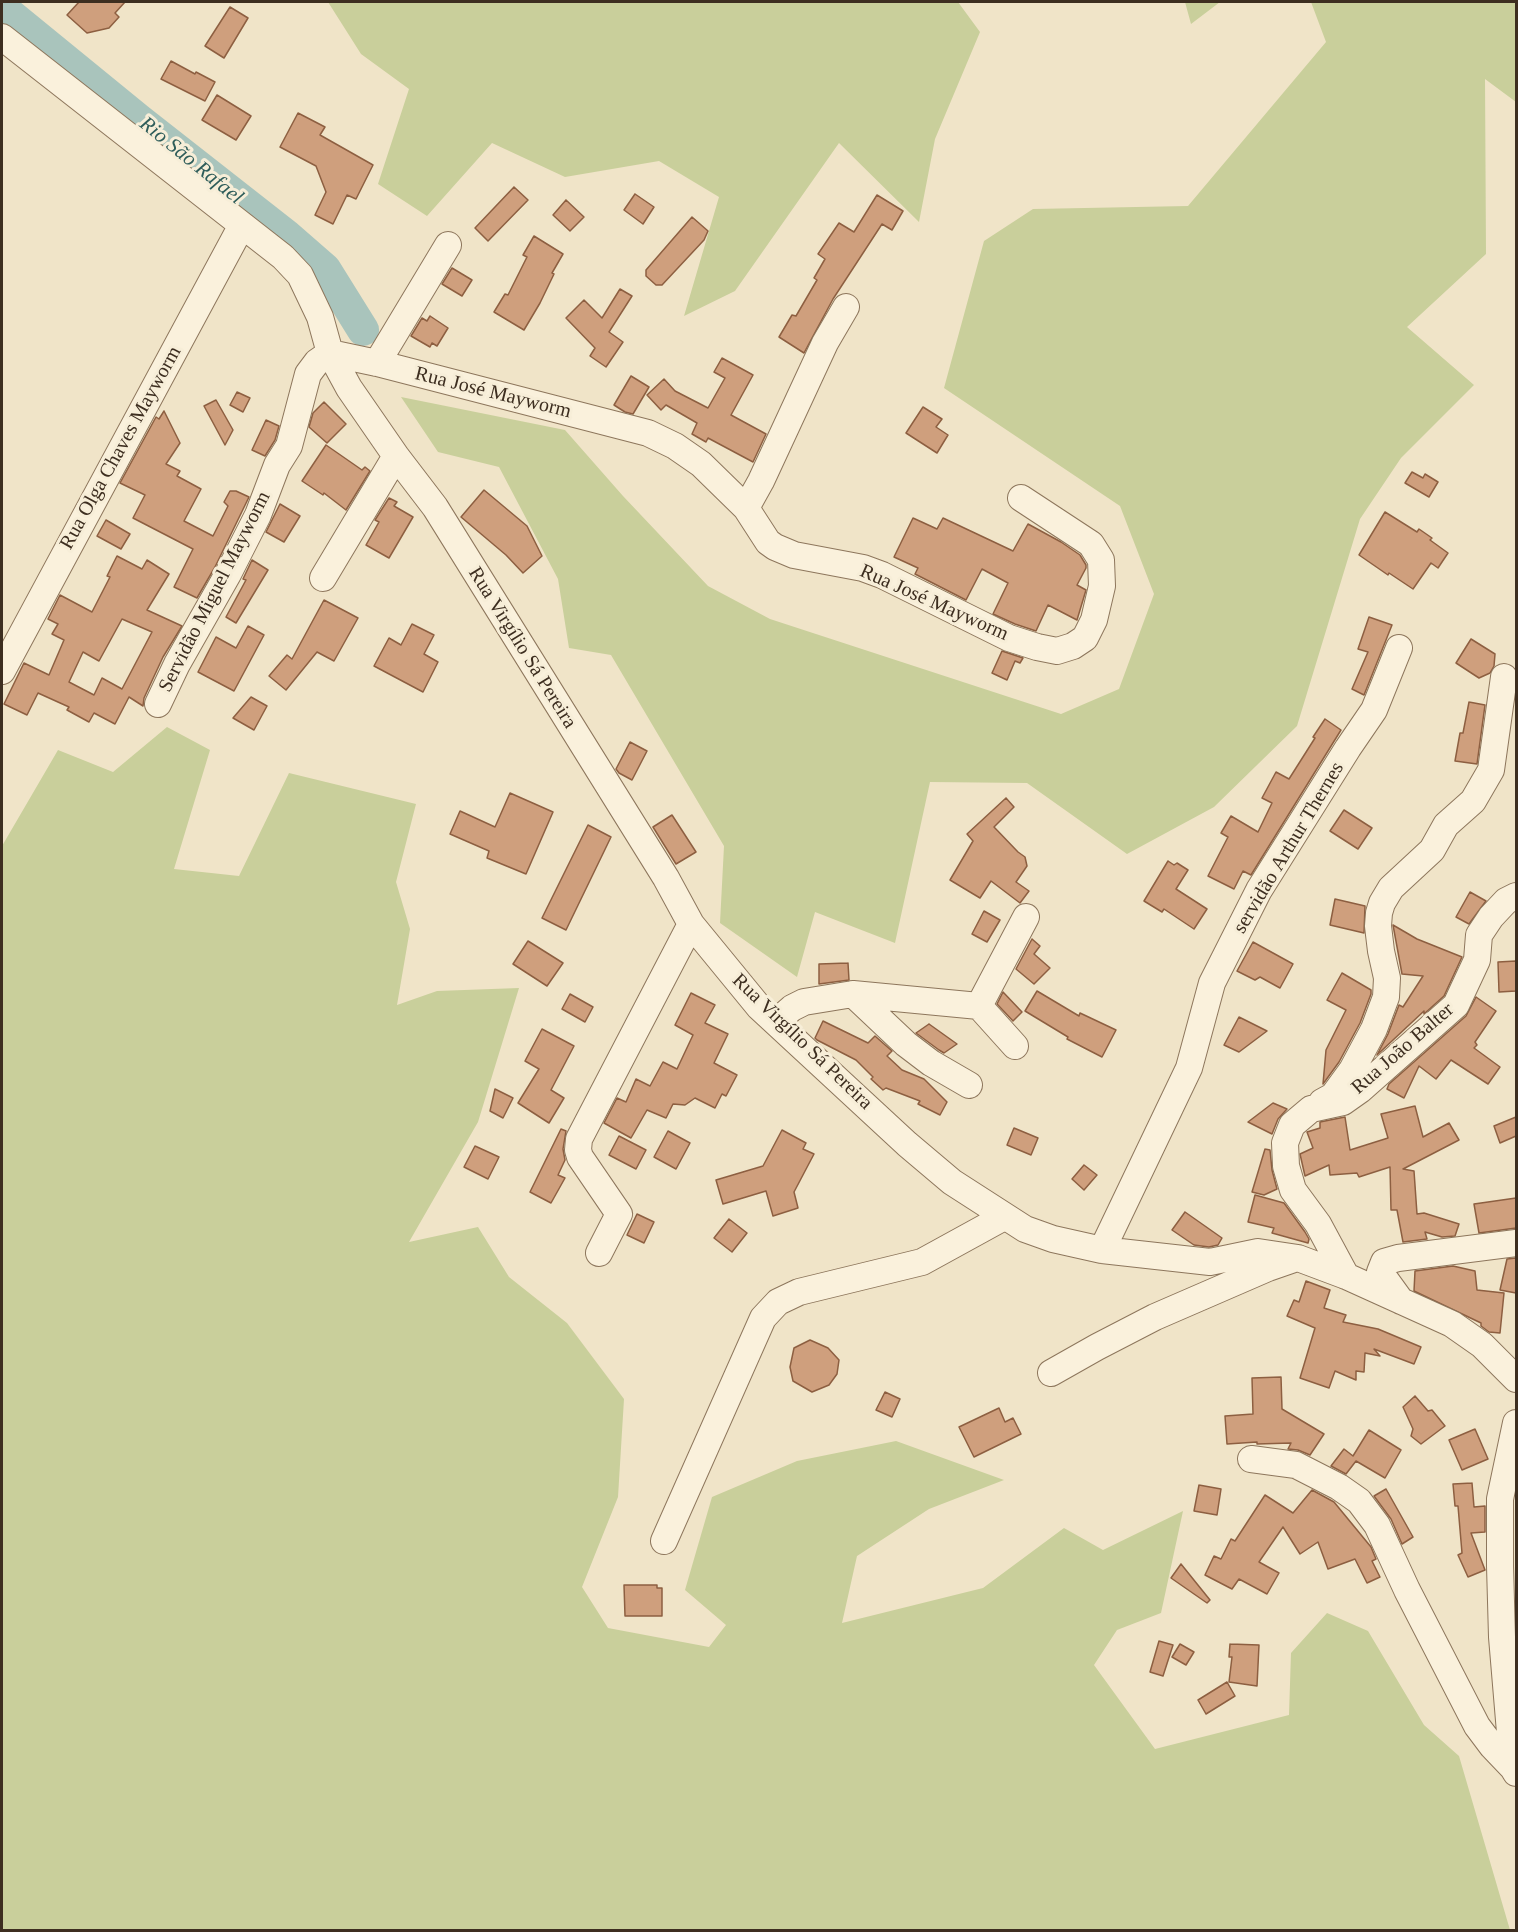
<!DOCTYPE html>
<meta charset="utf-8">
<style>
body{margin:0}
#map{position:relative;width:1518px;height:1932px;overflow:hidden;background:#f0e4c8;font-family:Georgia,serif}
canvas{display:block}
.frame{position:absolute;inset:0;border:3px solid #3d2e20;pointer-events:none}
</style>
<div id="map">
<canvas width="1518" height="1932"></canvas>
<div class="frame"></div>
</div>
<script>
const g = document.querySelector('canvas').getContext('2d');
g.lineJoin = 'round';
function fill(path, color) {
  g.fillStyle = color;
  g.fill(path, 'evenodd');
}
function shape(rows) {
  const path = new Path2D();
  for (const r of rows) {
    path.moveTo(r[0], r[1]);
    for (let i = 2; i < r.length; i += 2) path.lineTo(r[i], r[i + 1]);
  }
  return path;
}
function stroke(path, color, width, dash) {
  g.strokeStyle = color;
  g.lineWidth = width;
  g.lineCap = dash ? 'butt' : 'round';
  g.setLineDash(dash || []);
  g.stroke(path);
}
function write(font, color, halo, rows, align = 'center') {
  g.font = font + ' Georgia,serif';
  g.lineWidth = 6;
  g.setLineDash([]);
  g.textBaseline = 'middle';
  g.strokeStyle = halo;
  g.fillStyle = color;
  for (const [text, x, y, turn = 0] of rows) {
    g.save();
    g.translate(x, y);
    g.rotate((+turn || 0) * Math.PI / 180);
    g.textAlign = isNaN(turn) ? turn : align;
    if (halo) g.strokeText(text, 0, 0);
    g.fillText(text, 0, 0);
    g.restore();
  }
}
fill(shape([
 [328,2,958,2,980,32,935,139,919,222,839,143,735,291,684,316,719,197,659,161,565,177,492,143,427,216,378,184,409,89,361,54],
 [1185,2,1220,2,1191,24],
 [1311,2,1516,2,1516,102,1485,79,1486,254,1407,327,1474,385,1401,458,1360,519,1297,726,1214,807,1127,854,1027,783,930,782,895,943,815,912,797,977,720,923,724,846,611,655,569,648,558,579,499,467,438,452,401,397,565,430,623,496,708,586,770,619,1061,714,1119,689,1154,594,1120,506,944,388,984,241,1033,209,1188,206,1326,42],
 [167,727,210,750,174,869,239,876,289,773,416,804,396,882,410,929,397,1005,437,991,519,988,478,1122,409,1242,478,1227,509,1277,567,1323,624,1399,618,1497,582,1587,608,1628,709,1647,726,1625,685,1590,712,1497,797,1461,896,1441,1004,1480,929,1509,857,1556,842,1623,983,1588,1064,1528,1103,1550,1183,1511,1161,1613,1117,1630,1094,1665,1155,1749,1289,1715,1291,1653,1327,1613,1368,1631,1424,1725,1459,1756,1510,1930,2,1930,2,846,58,750,113,772]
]), '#c9cf9b');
stroke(shape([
 [2,8,139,120,286,235,325,269,363,330]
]), '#a9c4bc', 32);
const building = shape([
 [79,2,125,2,115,13,119,17,109,28,87,33,67,15,79,2],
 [230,7,248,18,224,58,205,46,230,7],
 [171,61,195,74,196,72,215,82,205,101,161,79,171,61],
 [217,95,251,116,236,140,202,120,217,95],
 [298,113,325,127,320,135,373,165,356,199,347,195,333,224,315,215,326,192,316,166,280,147,298,113],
 [514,187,528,200,488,241,475,228,514,187],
 [635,194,654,207,643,224,624,210,635,194],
 [877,195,903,211,892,230,882,224,833,299,804,353,779,337,792,315,796,316,817,280,814,278,825,259,818,254,839,223,854,232,877,195],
 [566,200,584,217,570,231,553,215,566,200],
 [692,217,708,231,704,240,662,285,656,285,646,276,646,270,692,217],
 [534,236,563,254,552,273,554,274,540,303,524,330,494,312,505,294,508,295,527,257,523,255,534,236],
 [452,268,472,280,462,296,442,284,452,268],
 [620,289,632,296,609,332,623,342,606,367,590,356,595,348,566,318,584,300,602,318,620,289],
 [430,316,448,328,437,346,432,343,430,347,411,336,422,318,427,321,430,316],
 [722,358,753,375,731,415,766,434,753,462,708,438,706,442,692,434,697,423,666,405,661,410,647,395,664,379,675,391,708,408,725,378,714,372,722,358],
 [631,376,649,387,633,414,625,412,614,405,631,376],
 [237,392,250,398,243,412,230,405,237,392],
 [216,400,233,430,225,445,204,406,216,400],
 [324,402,346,424,327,443,309,427,313,413,324,402],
 [923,407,942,419,936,427,948,435,937,453,906,433,923,407],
 [164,411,180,443,166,464,180,471,177,476,201,489,184,521,213,536,228,506,224,502,230,491,236,491,249,497,215,567,197,598,174,587,193,549,133,518,145,495,120,483,156,417,159,419,164,411],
 [266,420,279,426,275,440,265,456,252,450,266,420],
 [326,445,362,470,365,467,370,471,346,510,324,493,323,495,302,481,326,445],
 [1412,472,1423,478,1425,474,1438,482,1429,497,1405,483,1412,472],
 [484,490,527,526,542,556,523,573,506,555,461,517,484,490],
 [389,498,397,502,394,506,413,517,389,558,366,545,379,522,375,520,389,498],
 [280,504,300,516,284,542,266,532,280,504],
 [1385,512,1417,532,1419,529,1432,538,1430,540,1448,553,1438,568,1431,563,1413,589,1389,573,1388,575,1359,555,1385,512],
 [913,518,937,529,943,518,1013,551,1028,524,1061,542,1080,555,1086,565,1086,568,1077,585,1086,590,1077,620,1048,605,1036,631,1015,624,993,614,1008,583,982,569,966,600,915,574,918,568,894,557,913,518],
 [106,520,130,534,121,549,97,536,106,520],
 [117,556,142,569,147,560,169,574,147,610,182,626,163,657,144,698,143,706,129,697,115,724,94,713,89,722,67,710,69,707,38,693,27,715,4,704,24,663,49,675,64,640,52,634,58,624,48,619,60,595,92,612,110,577,107,576,117,556],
 [122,619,152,632,122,689,102,678,94,695,69,682,83,652,99,661,122,619],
 [252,560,268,570,236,623,226,617,246,580,243,579,252,560],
 [324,600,358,618,334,661,317,652,286,690,269,676,287,655,292,659,324,600],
 [1369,617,1392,625,1364,695,1352,689,1368,652,1358,649,1369,617],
 [412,624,434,635,424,654,438,662,423,692,374,666,389,638,401,645,412,624],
 [248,626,264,635,234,691,198,672,216,637,236,648,248,626],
 [1471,639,1495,654,1494,666,1490,673,1479,678,1456,663,1471,639],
 [1002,651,1023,658,1020,663,1015,661,1007,680,992,673,1002,651],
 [251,697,267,706,254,730,233,718,251,697],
 [1469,702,1485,705,1477,764,1455,761,1460,733,1463,733,1469,702],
 [1325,719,1341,730,1251,875,1243,871,1234,889,1208,876,1228,837,1221,833,1231,816,1258,832,1272,803,1262,798,1276,772,1289,779,1315,738,1313,737,1325,719],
 [630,742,647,751,632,780,619,773,616,769,630,742],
 [510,793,553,812,526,874,487,858,489,851,450,834,460,811,495,827,510,793],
 [1006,798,1014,807,994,827,1018,852,1025,857,1027,866,1016,882,1029,891,1020,903,991,881,980,898,950,880,973,841,967,834,1006,798],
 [1344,810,1372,828,1358,849,1330,831,1344,810],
 [672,815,696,852,676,864,653,827,672,815],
 [588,825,611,837,566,930,542,918,588,825],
 [1168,861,1174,865,1177,863,1188,870,1176,889,1207,909,1194,929,1164,909,1162,912,1144,901,1168,861],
 [1470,892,1486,901,1469,924,1456,917,1470,892],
 [1335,899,1365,906,1364,933,1330,925,1335,899],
 [984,911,1000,920,987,942,972,934,984,911],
 [1393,925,1417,939,1462,957,1444,996,1424,1014,1424,1011,1377,1055,1388,1034,1399,1005,1403,1007,1423,976,1402,974,1393,925],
 [1032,939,1040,946,1034,954,1050,968,1034,984,1016,969,1032,939],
 [528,941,563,963,547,986,513,964,528,941],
 [1253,942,1293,964,1280,988,1260,977,1255,980,1237,971,1253,942],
 [1516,961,1516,991,1499,992,1498,962,1516,961],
 [848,963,849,980,819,984,819,964,848,963],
 [1342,973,1371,990,1371,994,1360,1023,1339,1062,1323,1084,1326,1050,1346,1010,1327,1000,1342,973],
 [1037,991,1079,1016,1080,1013,1116,1030,1102,1057,1067,1039,1068,1037,1025,1011,1037,991],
 [1003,992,1022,1012,1013,1021,997,1004,1003,992],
 [691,993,715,1005,705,1023,728,1034,714,1063,737,1075,726,1096,722,1094,715,1108,695,1098,685,1105,673,1104,666,1118,647,1110,631,1138,604,1123,617,1098,626,1102,636,1079,650,1086,663,1062,677,1069,693,1035,675,1025,691,993],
 [570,994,593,1007,585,1022,562,1009,570,994],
 [1476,997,1496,1011,1475,1042,1477,1045,1474,1048,1500,1067,1488,1084,1451,1060,1436,1079,1419,1066,1404,1098,1387,1089,1389,1084,1466,1016,1476,997],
 [1239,1017,1267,1031,1239,1052,1224,1045,1239,1017],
 [823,1021,868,1043,875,1036,892,1051,887,1056,902,1070,924,1079,947,1102,940,1115,918,1104,920,1101,886,1088,883,1090,871,1079,873,1077,856,1060,817,1040,815,1038,823,1021],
 [929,1024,957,1044,944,1053,939,1050,916,1033,929,1024],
 [542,1029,574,1046,551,1090,564,1098,549,1123,518,1103,539,1069,525,1061,542,1029],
 [495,1089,513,1098,503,1118,490,1111,495,1089],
 [1273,1103,1287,1109,1278,1119,1272,1134,1248,1122,1273,1103],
 [1415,1106,1423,1137,1449,1123,1459,1140,1403,1169,1414,1171,1417,1214,1424,1213,1459,1224,1455,1236,1442,1237,1425,1232,1427,1239,1403,1242,1397,1210,1391,1210,1390,1167,1359,1177,1357,1173,1330,1175,1329,1165,1305,1176,1300,1154,1313,1148,1307,1132,1320,1128,1320,1122,1345,1117,1350,1150,1388,1138,1381,1114,1415,1106],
 [1516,1117,1516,1136,1500,1143,1494,1126,1516,1117],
 [1014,1128,1038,1138,1031,1155,1007,1145,1014,1128],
 [561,1129,566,1131,563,1149,565,1160,558,1175,565,1178,551,1203,530,1192,561,1129],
 [782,1130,806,1143,803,1149,814,1154,794,1192,798,1208,773,1216,766,1191,723,1204,716,1180,763,1166,782,1130],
 [668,1131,690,1143,676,1169,654,1157,668,1131],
 [619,1136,646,1150,636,1169,609,1155,619,1136],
 [475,1146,499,1157,488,1179,464,1167,475,1146],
 [1265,1149,1270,1150,1272,1170,1277,1189,1264,1195,1252,1192,1265,1149],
 [1084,1165,1097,1175,1084,1190,1072,1179,1084,1165],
 [1255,1195,1284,1203,1305,1232,1309,1239,1308,1243,1272,1233,1274,1228,1248,1222,1255,1195],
 [1516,1198,1516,1228,1479,1233,1474,1204,1516,1198],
 [1185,1212,1222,1238,1218,1245,1209,1247,1194,1245,1172,1230,1185,1212],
 [637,1214,654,1222,644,1243,627,1235,637,1214],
 [729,1219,747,1233,732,1252,714,1238,729,1219],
 [1516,1258,1516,1293,1500,1290,1507,1259,1516,1258],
 [1453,1266,1475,1271,1477,1290,1504,1293,1500,1333,1489,1332,1481,1326,1481,1323,1414,1291,1415,1271,1453,1266],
 [1306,1281,1330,1290,1324,1308,1346,1315,1343,1322,1378,1329,1421,1347,1414,1364,1374,1349,1380,1356,1365,1353,1364,1372,1356,1371,1356,1380,1335,1371,1329,1388,1300,1378,1315,1328,1287,1316,1294,1300,1299,1302,1306,1281],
 [810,1340,828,1348,839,1360,837,1374,829,1385,812,1392,793,1381,790,1367,794,1348,810,1340],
 [1281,1377,1282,1409,1324,1434,1310,1455,1298,1450,1288,1449,1291,1443,1257,1444,1257,1442,1227,1444,1225,1416,1253,1414,1252,1378,1281,1377],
 [885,1392,900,1399,892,1417,876,1410,885,1392],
 [1415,1396,1428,1411,1432,1410,1445,1426,1421,1444,1411,1436,1413,1429,1403,1407,1415,1396],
 [999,1408,1005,1422,1013,1418,1021,1434,974,1457,959,1427,999,1408],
 [1475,1429,1488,1459,1462,1470,1449,1440,1475,1429],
 [1369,1430,1401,1450,1385,1478,1356,1461,1346,1474,1331,1466,1344,1449,1353,1456,1369,1430],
 [1472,1483,1474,1507,1485,1506,1485,1532,1471,1533,1485,1570,1468,1577,1458,1555,1462,1553,1458,1506,1455,1506,1453,1484,1472,1483],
 [1199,1485,1221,1489,1217,1515,1194,1511,1199,1485],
 [1386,1489,1413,1537,1402,1544,1391,1519,1374,1496,1386,1489],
 [1312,1490,1334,1502,1371,1547,1376,1559,1372,1561,1380,1577,1367,1583,1355,1559,1328,1569,1318,1542,1300,1554,1283,1527,1259,1562,1279,1573,1267,1594,1239,1579,1232,1589,1205,1575,1214,1556,1221,1559,1231,1539,1235,1541,1265,1495,1293,1513,1312,1490],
 [1181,1564,1210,1600,1207,1603,1171,1578,1181,1564],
 [624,1585,657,1585,657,1588,662,1588,662,1616,625,1616,624,1585],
 [1159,1641,1173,1645,1163,1676,1150,1672,1159,1641],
 [1180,1644,1194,1652,1186,1665,1172,1657,1180,1644],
 [1230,1644,1259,1645,1257,1686,1229,1682,1232,1657,1229,1657,1230,1644],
 [1227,1682,1235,1696,1206,1714,1198,1700,1227,1682]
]);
fill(building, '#cf9f7d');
stroke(building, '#8d5f41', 1.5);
const minor = shape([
 [2,37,283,257,300,275,320,317,330,353,349,388,396,456,435,507,666,878,691,924,759,1007,907,1144,952,1182,1025,1229,1053,1239,1102,1250,1210,1262,1258,1252,1298,1258,1346,1276,1452,1324,1482,1345,1516,1379],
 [330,353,377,363,648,433,675,446,701,464,746,508,768,542,775,547,794,555,863,568,882,575,1009,638,1037,647,1057,651,1073,646,1085,638,1094,620,1102,586,1101,560,1091,544,1021,498],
 [377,363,448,245],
 [746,508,761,481,825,343,846,307],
 [323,578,396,456],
 [2,671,242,225],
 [158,704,177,664,228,574,258,515,277,465,289,446,308,374,317,362,330,353],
 [853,994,906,1044,931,1063,969,1085],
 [979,1006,1026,917],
 [776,1022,792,1008,804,1002,853,994,979,1006,1015,1046],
 [1322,1102,1333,1096,1352,1070,1374,1029,1386,997,1387,978,1381,951,1378,926,1379,913,1382,903,1391,888,1432,850,1446,825,1473,801,1491,770,1504,677],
 [1102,1250,1189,1068,1212,983,1259,890,1348,748,1374,710,1399,648],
 [599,1253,619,1214,580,1157,578,1150,579,1139,691,924],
 [1346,1276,1318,1224,1293,1190,1286,1166,1285,1143,1292,1125,1311,1109,1343,1102,1360,1090,1456,1005,1477,960,1479,935,1491,917,1506,901,1516,896],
 [1401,1301,1380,1272,1384,1262,1398,1258,1516,1243],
 [1051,1373,1097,1347,1155,1317,1268,1268,1294,1259],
 [1251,1459,1296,1465,1339,1487,1359,1501,1377,1525,1407,1590,1477,1726,1492,1746,1513,1768],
 [664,1541,763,1318,778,1302,799,1292,922,1262,1004,1217],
 [1516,1773,1513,1768,1502,1637,1500,1566,1500,1499,1516,1423]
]);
stroke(minor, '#8d765c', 28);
stroke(minor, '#faf1dc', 26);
write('20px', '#3d2e20', '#f7eed8', [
 ["Rua José Mayworm",493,393,14],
 ["Rua Olga Chaves Mayworm",121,448,-61],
 ["Servidão Miguel Mayworm",215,592,-63],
 ["Rua José Mayworm",934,603,24],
 ["Rua Virgílio Sá Pereira",522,648,58],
 ["servidão Arthur Thernes",1289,848,-59],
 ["Rua Virgílio Sá Pereira",802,1042,44],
 ["Rua João Balter",1403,1049,-41]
]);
write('italic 21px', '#2f5d5a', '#f7eed8', [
 ["Rio São Rafael",191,161,39]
]);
</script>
